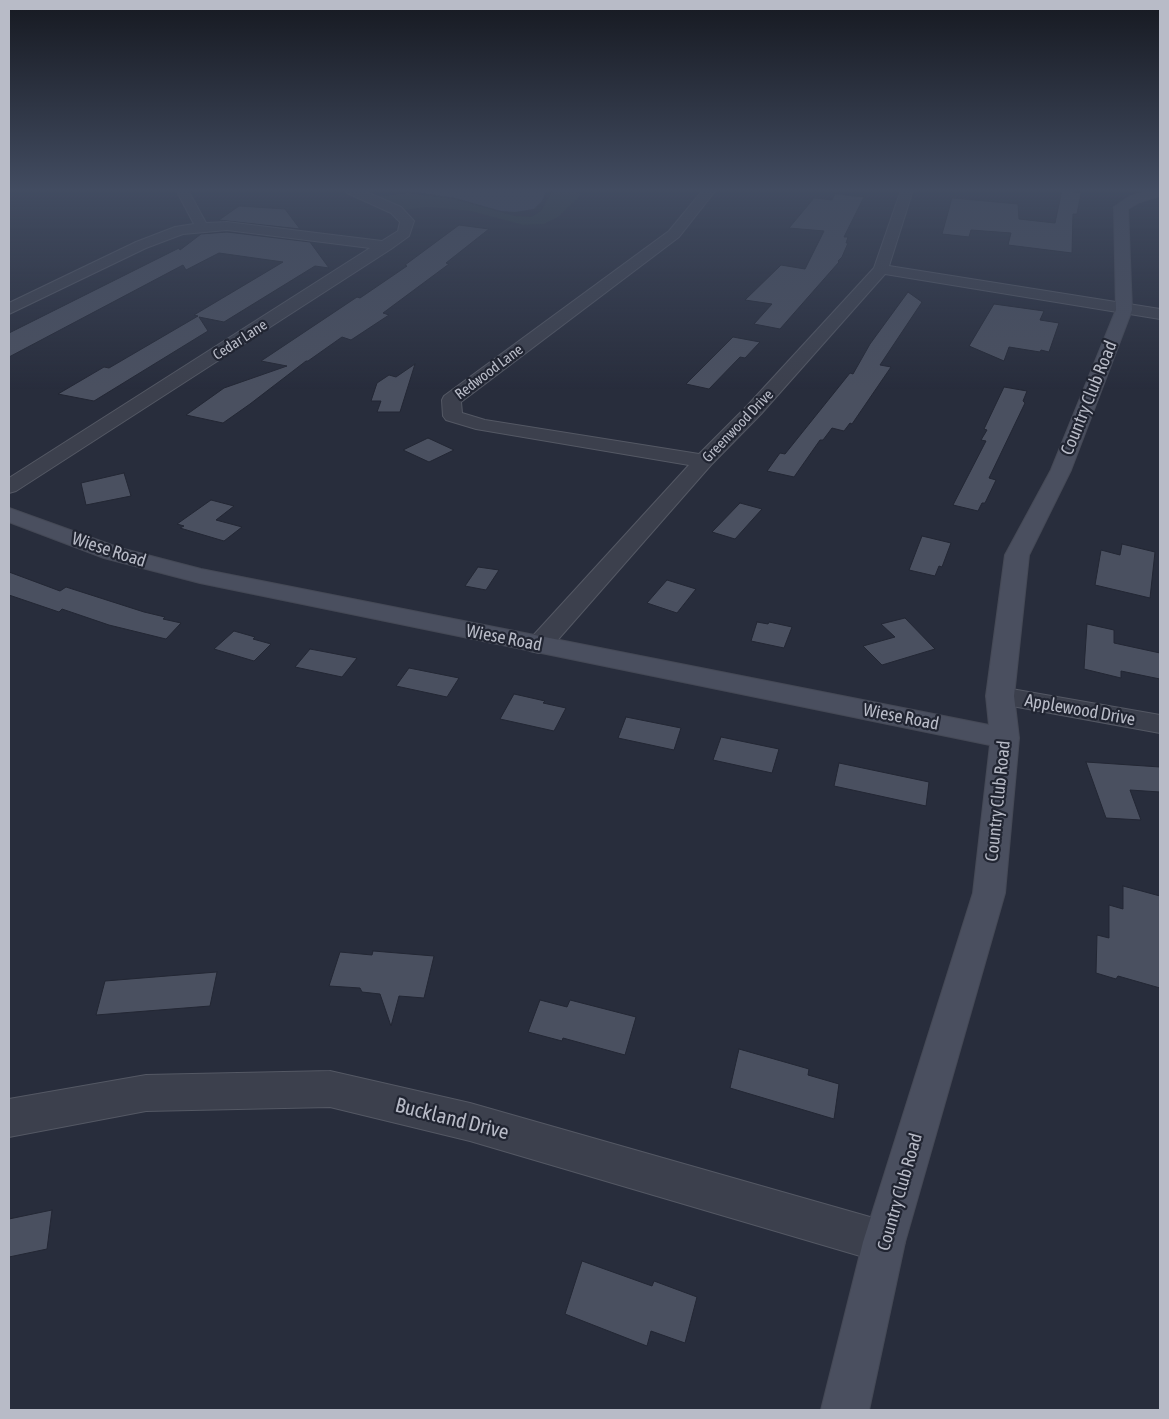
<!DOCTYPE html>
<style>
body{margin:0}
#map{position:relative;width:1169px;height:1419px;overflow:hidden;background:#282d3c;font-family:"Asap Condensed",sans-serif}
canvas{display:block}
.frame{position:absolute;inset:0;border:10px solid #b8bbc7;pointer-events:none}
</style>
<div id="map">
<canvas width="1169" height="1419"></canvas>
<div class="frame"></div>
</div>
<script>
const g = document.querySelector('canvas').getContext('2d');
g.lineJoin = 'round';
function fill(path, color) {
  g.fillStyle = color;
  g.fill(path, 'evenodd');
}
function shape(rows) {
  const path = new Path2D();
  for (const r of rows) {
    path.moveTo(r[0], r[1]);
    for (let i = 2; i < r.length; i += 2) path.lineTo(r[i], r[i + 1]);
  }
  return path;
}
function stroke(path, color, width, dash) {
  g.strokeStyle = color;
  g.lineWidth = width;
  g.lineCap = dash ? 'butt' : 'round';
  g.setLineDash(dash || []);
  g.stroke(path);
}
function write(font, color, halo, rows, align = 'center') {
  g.font = font + ' "Asap Condensed",sans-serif';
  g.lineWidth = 4.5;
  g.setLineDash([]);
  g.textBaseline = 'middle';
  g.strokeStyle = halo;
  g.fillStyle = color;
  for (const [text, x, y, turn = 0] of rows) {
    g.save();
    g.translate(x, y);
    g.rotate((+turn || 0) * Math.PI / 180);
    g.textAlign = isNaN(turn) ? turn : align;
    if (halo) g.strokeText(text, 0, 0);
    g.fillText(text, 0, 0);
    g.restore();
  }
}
fill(shape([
 [553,190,577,190,581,195,558,217,544,224,524,225,470,211,427,207,405,210,373,197,408,193,454,199,515,216,531,217,541,211]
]), '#2b3a3e');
fill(shape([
 [547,190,542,201,534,209,515,212,501,211,455,198,410,191]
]), '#404963');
const building = shape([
 [1062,190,1074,190,1074,192,1081,193,1077,214,1073,214,1072,253,1008,245,1011,233,971,230,969,237,942,234,952,198,1018,204,1019,219,1055,223,1062,190],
 [835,194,864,197,844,237,848,237,846,243,848,243,842,257,838,261,839,262,780,329,754,324,772,304,745,300,781,265,805,269,824,231,789,228,814,198,832,200,835,194],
 [239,206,285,209,300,229,219,220,239,206],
 [459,225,489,229,446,263,449,264,383,313,389,315,351,340,342,337,308,361,306,361,250,404,223,423,186,415,224,388,287,366,261,361,357,297,360,298,407,266,405,265,459,225],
 [227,232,310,242,329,268,315,266,224,322,199,317,208,331,94,401,58,394,104,367,109,368,198,316,194,315,283,262,219,253,186,270,183,265,9,357,9,333,179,248,180,250,201,234,227,232],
 [908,292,922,302,880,365,891,367,852,424,850,423,844,431,832,428,823,440,820,440,794,477,767,471,780,453,785,454,850,373,853,374,870,344,908,292],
 [994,304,1044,311,1040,320,1059,323,1049,352,1041,350,1040,352,1009,347,1004,361,969,346,994,304],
 [733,337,760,342,745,358,740,357,709,389,686,384,733,337],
 [415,364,400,412,377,412,381,401,371,401,377,383,389,375,396,377,415,364],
 [1004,387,1027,391,1023,401,1025,403,989,478,996,480,985,503,982,503,978,511,953,505,986,441,981,440,987,430,984,429,1004,387],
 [428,438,454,450,429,462,403,450,428,438],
 [124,473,131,496,86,505,81,483,124,473],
 [211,500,234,506,216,520,242,527,224,541,180,528,184,526,177,524,211,500],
 [740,503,762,509,735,539,712,532,740,503],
 [922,536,951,543,942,567,939,566,935,576,909,570,922,536],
 [1122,544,1155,552,1150,598,1095,585,1101,550,1120,555,1122,544],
 [478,567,499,570,486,590,465,586,478,567],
 [9,572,60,591,66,587,144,612,165,617,163,619,181,623,166,639,109,625,62,609,59,612,9,595,9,572],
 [667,580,696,589,677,613,647,603,667,580],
 [905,618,935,649,882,665,863,646,895,637,881,624,905,618],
 [757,622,768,624,769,622,792,627,784,648,751,641,757,622],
 [1087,624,1114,630,1114,643,1160,653,1160,679,1121,671,1121,678,1084,669,1087,624],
 [234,631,255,637,253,639,271,644,254,661,214,649,234,631],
 [310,649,357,658,342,677,295,667,310,649],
 [409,668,459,678,447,697,396,686,409,668],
 [514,694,545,701,543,703,566,708,554,731,500,719,514,694],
 [626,717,681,728,674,750,618,738,626,717],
 [721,737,779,749,772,773,713,760,721,737],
 [1086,762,1160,767,1160,792,1130,790,1141,820,1106,818,1086,762],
 [839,763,929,782,926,806,834,786,839,763],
 [1123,886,1160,896,1160,988,1118,976,1116,979,1096,973,1097,935,1109,938,1109,905,1123,909,1123,886],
 [373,951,434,956,424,998,399,996,391,1026,380,994,362,992,360,988,329,986,340,952,372,955,373,951],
 [217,972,210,1006,96,1015,105,981,217,972],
 [540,1000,567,1007,570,1000,636,1017,625,1055,563,1038,562,1041,528,1032,540,1000],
 [739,1049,809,1069,808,1075,839,1084,834,1119,730,1088,739,1049],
 [52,1210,47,1249,9,1257,9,1219,52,1210],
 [582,1261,652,1286,654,1281,697,1297,685,1343,651,1331,647,1346,565,1314,582,1261]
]);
fill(building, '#4a5060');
stroke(building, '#232734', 1);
const street = shape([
 [176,190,188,190,206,223,227,222,382,241,398,231,400,222,391,213,347,193,345,190,362,190,401,207,414,221,409,236,391,249,16,491,9,493,9,478,370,248,227,230,183,234,146,248,9,314,9,303,136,242,175,227,194,224,176,190],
 [703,190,716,190,679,237,461,402,462,413,485,420,699,454,747,406,874,268,901,190,913,190,889,266,1160,309,1160,319,885,274,761,414,711,465,548,651,539,653,530,651,526,645,530,639,689,465,476,429,446,420,443,416,442,400,444,396,669,231,703,190],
 [1000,687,1160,715,1160,733,990,702,986,696,990,690,1000,687],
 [330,1071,470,1103,884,1221,899,1227,905,1242,899,1257,884,1263,470,1141,330,1107,146,1111,9,1137,9,1099,146,1075,330,1071]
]);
const secondary = shape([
 [1153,190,1160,190,1160,196,1140,202,1128,209,1132,310,1071,470,1029,555,1014,696,1019,738,1005,893,905,1242,869,1410,821,1410,863,1242,973,893,990,745,200,583,104,558,9,522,9,508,120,548,201,569,989,725,986,696,1005,555,1051,470,1116,310,1114,207,1130,196,1153,190]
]);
stroke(street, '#545864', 2);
stroke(secondary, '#454956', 2);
fill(street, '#3c404d');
fill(secondary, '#4a4f5f');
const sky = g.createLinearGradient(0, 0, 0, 389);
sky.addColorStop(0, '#161921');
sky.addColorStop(0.49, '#424c61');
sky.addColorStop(1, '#424c6100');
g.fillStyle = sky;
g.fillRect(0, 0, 1169, 389);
write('15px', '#b8bbc7', '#212532', [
 ["Cedar Lane",240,340,-33],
 ["Redwood Lane",489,372,-37],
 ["Greenwood Drive",738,426,-46]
]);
write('18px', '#b8bbc7', '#212532', [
 ["Country Club Road",1089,398,-68],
 ["Wiese Road",109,550,18],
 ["Wiese Road",504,638,11],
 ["Applewood Drive",1080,710,10],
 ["Wiese Road",901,717,11],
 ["Country Club Road",998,801,-84],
 ["Country Club Road",900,1192,-74]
]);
write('21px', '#b8bbc7', '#212532', [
 ["Buckland Drive",452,1119,14]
]);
</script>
